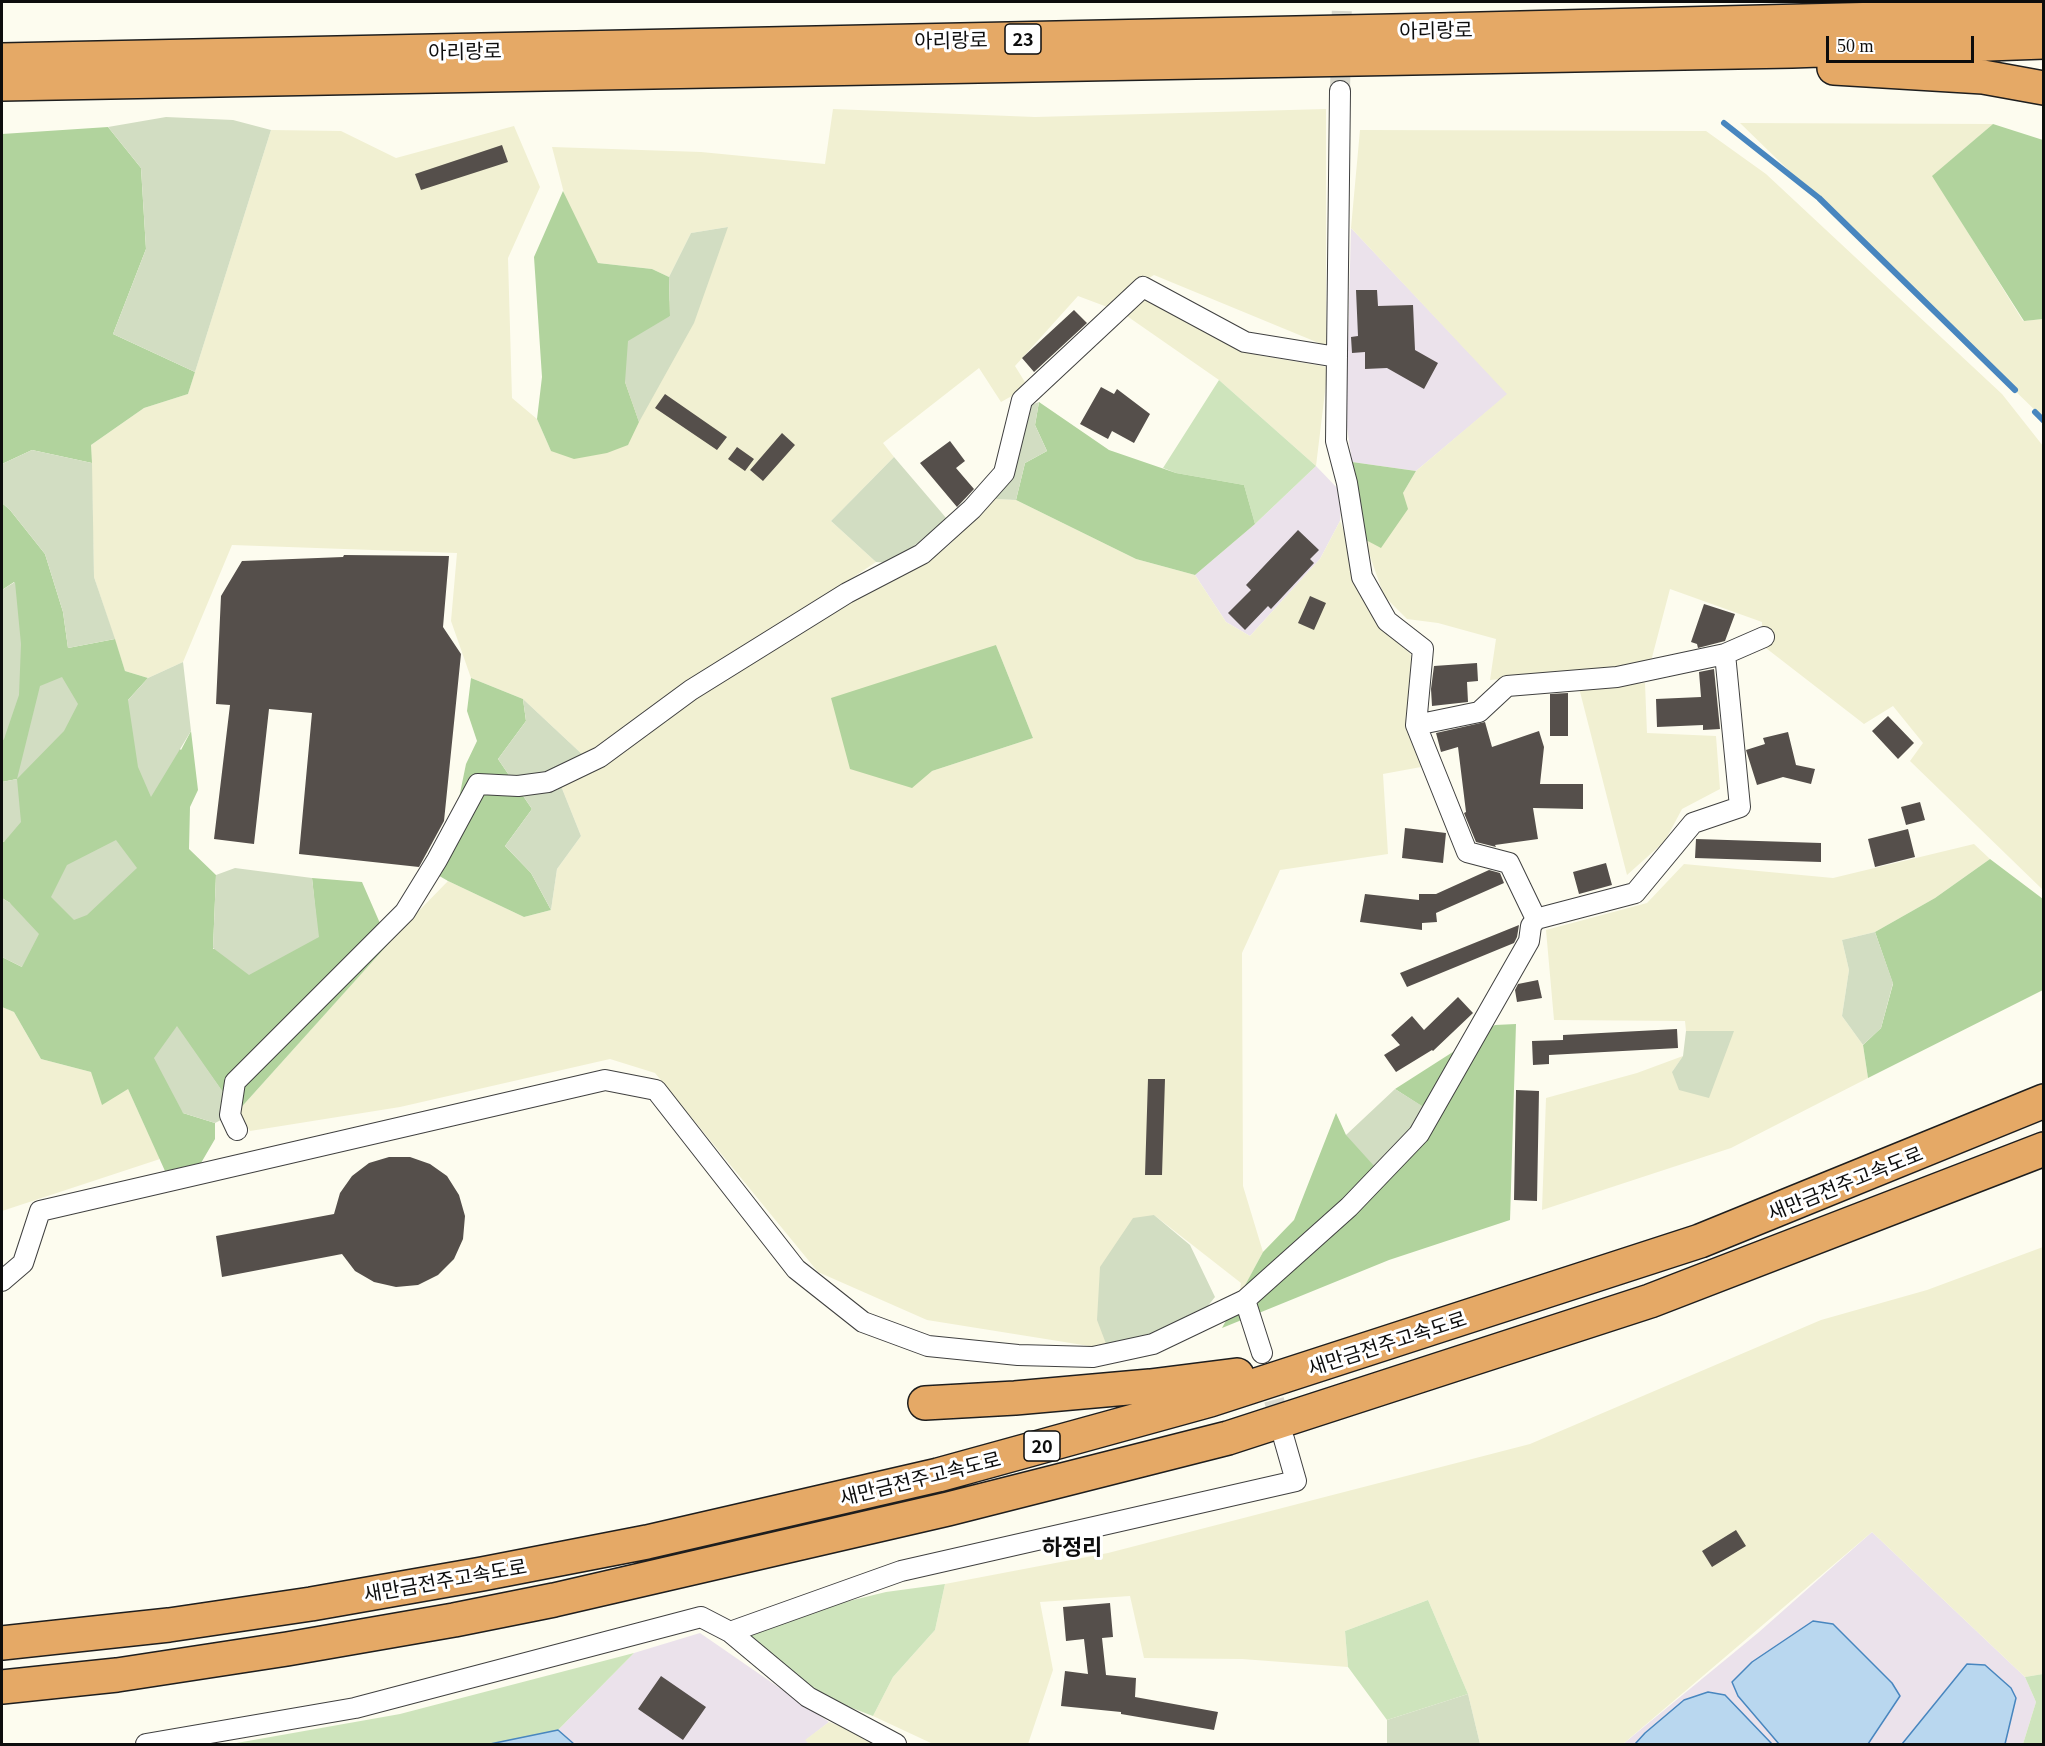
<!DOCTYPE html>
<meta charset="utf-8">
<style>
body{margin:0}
#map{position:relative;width:2045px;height:1746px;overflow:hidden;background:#fdfcef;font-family:Georgia,serif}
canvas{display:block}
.frame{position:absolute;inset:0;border:3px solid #0d0d0d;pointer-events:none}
.scale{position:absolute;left:1826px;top:36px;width:148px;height:27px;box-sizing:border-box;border:3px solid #0d0d0d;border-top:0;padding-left:8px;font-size:18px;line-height:21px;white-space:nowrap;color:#0d0d0d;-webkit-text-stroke:4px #fff;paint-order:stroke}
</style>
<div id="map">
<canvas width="2045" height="1746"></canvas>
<div class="frame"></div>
<div class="scale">50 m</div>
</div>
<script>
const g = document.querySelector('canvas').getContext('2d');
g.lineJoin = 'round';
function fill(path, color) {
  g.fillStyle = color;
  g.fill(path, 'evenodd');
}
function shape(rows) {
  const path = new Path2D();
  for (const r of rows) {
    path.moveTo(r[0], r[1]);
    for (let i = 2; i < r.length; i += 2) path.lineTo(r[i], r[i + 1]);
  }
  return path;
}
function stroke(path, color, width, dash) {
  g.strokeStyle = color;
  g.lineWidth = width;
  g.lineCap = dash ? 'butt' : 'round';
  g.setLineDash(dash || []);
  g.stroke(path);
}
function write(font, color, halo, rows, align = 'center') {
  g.font = font + ' Georgia,"Noto Sans KR",serif';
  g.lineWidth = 6;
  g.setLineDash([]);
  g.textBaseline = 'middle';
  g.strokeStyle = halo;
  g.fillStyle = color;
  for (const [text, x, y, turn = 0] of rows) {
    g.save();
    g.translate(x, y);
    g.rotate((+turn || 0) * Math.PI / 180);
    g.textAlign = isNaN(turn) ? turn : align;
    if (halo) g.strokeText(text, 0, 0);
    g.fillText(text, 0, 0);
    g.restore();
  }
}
fill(shape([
 [1351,228,1508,394,1416,471,1352,462,1346,420],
 [1316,466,1342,493,1340,521,1320,559,1250,636,1226,622,1195,575,1255,524],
 [1872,1532,2025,1677,2036,1702,2023,1744,1623,1744,1759,1632],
 [700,1633,829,1722,806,1740,809,1744,574,1744,558,1730,634,1653]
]), '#ebe2eb');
fill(shape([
 [833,109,1035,117,1326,109,1326,346,1154,275,1131,289,1110,308,1078,296,1015,366,1028,387,1001,402,979,368,883,443,894,457,831,521,876,562,585,757,523,699,471,678,451,621,457,553,232,545,183,662,148,678,125,671,94,577,91,445,144,408,188,394,271,130,341,131,396,158,514,126,540,187,508,258,512,398,537,419,551,451,728,227,691,233,669,277,652,269,598,263,565,197,552,147,701,152,825,164],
 [1740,123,1993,124,1933,176,2023,321,2043,319,2043,418],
 [1360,130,1706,131,1766,174,2002,394,2043,446,2043,890,1910,761,1923,743,1893,706,1864,724,1762,645,1762,622,1670,589,1650,665,1490,680,1496,639,1438,623,1407,619,1384,596,1364,539,1403,493,1416,471,1507,394,1351,228],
 [1147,297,1257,355,1328,367,1316,466,1219,380,1124,314],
 [995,499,1016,500,1136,559,1195,575,1226,622,1250,636,1320,559,1340,521,1373,611,1411,655,1409,732,1421,767,1383,774,1388,854,1280,870,1242,953,1243,1186,1263,1252,1239,1297,1241,1283,1154,1215,1108,1349,927,1320,818,1272,655,1073,610,1059,400,1107,250,1131,237,1112,405,925,448,881,524,917,551,910,557,869,581,836,561,786,822,617,946,548],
 [996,645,1033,738,932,771],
 [1645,683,1647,733,1716,736,1720,789,1682,809,1665,841,1627,875,1579,688],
 [1974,844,1990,859,1935,898,1875,932,1842,940,1849,970,1842,1016,1863,1045,1868,1078,1731,1148,1542,1210,1546,1098,1637,1073,1683,1056,1672,1072,1733,1031,1686,1031,1685,1021,1554,1020,1546,930,1647,903,1684,864,1833,878],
 [2,1007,14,1012,41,1059,91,1072,128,1089,160,1159,2,1211],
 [2043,1247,2043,1674,2025,1677,1872,1532,1623,1744,1480,1744,1468,1694,1428,1600,1345,1631,1348,1667,1242,1659,1144,1658,1130,1596,1040,1602,1053,1670,1028,1744,933,1744,873,1716,893,1677,935,1630,945,1584,1108,1553,1530,1444,1821,1320,1927,1290],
 [829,1722,888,1744,809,1744,805,1740]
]), '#f1f0d2');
fill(shape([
 [1219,380,1316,466,1255,524,1244,485,1176,473,1163,468],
 [945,1584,935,1630,893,1677,873,1716,818,1695,743,1630,767,1621,886,1592],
 [1428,1600,1468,1694,1387,1720,1348,1667,1345,1631],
 [634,1653,558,1730,490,1744,231,1744,400,1714],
 [2043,1674,2043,1744,2023,1744,2036,1702,2025,1677]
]), '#cee4bc');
fill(shape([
 [1993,124,2043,140,2043,319,2024,321,1932,176],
 [108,127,141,168,146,249,113,334,195,372,188,394,144,408,91,445,92,463,32,450,2,464,2,134],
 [563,191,598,263,652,269,669,277,670,316,625,382,639,422,628,445,607,453,574,459,551,451,537,419,542,377,534,257],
 [1039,402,1109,450,1176,473,1244,485,1255,524,1195,575,1136,559,1016,500,1025,463,1047,451,1035,425],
 [1352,462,1416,471,1403,493,1408,509,1381,548,1364,539],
 [2,503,10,510,45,554,63,612,68,648,115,639,125,671,148,678,128,700,181,750,191,731,198,790,190,807,189,849,216,875,213,949,318,937,312,878,362,882,379,921,390,942,237,1112,176,1027,183,1113,215,1123,215,1139,201,1163,165,1171,128,1089,102,1105,91,1072,41,1059,14,1012,2,1007,2,957,22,967,10,903,2,898,2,841,4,842,17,779,2,782,2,740,4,739,14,582,2,590],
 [996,645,1033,738,932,771,912,788,850,769,831,698],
 [471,678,523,699,526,721,498,759,532,809,505,846,531,873,551,910,524,917,448,881,424,867,458,803,466,764,477,741,467,711],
 [1990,859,2043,899,2043,990,1868,1078,1863,1045,1881,1028,1893,984,1875,932,1935,898],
 [1516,1024,1510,1220,1389,1260,1222,1328,1263,1252,1294,1220,1336,1113,1346,1135,1426,1109,1395,1089,1495,1025]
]), '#b1d39d');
fill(shape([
 [166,117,233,120,271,130,195,372,113,334,146,249,141,168,108,127],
 [728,227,694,323,639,422,625,382,628,341,670,316,669,277,691,233],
 [1039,402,1035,425,1047,451,1025,463,1016,500,995,499,1013,468,1028,406],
 [32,450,92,463,94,577,115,639,68,648,63,612,45,554,10,510,2,503,2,464],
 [894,457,947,519,893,563,876,562,831,521],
 [15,582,21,644,19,695,4,739,2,740,2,590],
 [183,662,191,731,151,797,138,767,128,700,148,678],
 [62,677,78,704,64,731,17,779,21,822,4,842,2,841,2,782,17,779,40,686],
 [523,699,585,757,561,786,581,836,557,869,551,910,531,873,505,846,532,809,498,759,526,721],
 [116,840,137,868,87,915,74,920,51,897,67,865],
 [235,868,312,878,319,937,249,975,213,948,216,875],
 [2,898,10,903,39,934,22,967,2,957],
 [1875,932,1893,983,1881,1028,1863,1045,1842,1016,1849,970,1842,940],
 [177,1026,237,1112,215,1123,183,1113,154,1058],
 [1686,1031,1734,1031,1709,1098,1679,1090,1672,1072,1683,1056],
 [1395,1089,1427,1109,1412,1135,1375,1167,1346,1135],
 [1154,1215,1190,1245,1215,1297,1207,1307,1153,1336,1108,1349,1097,1320,1100,1267,1133,1218],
 [1468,1694,1480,1744,1387,1744,1387,1720]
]), '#d2ddc2');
const water = shape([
 [1813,1621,1833,1624,1892,1683,1900,1696,1868,1744,1779,1744,1738,1696,1732,1682,1752,1662,1813,1621],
 [1967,1664,1985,1665,2011,1688,2016,1698,2005,1744,1902,1744,1967,1664],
 [1708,1692,1725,1695,1772,1744,1635,1744,1645,1733,1684,1700,1708,1692],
 [558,1730,574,1744,490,1744,558,1730]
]);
fill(water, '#b9d7ef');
stroke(water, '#4886bf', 1.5);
stroke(shape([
 [1724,123,1819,198,2015,390],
 [2035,412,2044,421]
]), '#4886bf', 6);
fill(shape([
 [502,145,508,162,421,190,415,174],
 [1356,290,1377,290,1378,306,1413,305,1415,350,1438,363,1424,389,1387,368,1365,369,1365,352,1352,353,1351,337,1358,336],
 [1074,310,1087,323,1034,372,1022,358],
 [1101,387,1114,394,1117,389,1150,414,1134,443,1112,431,1108,439,1080,424],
 [665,394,727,437,717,450,655,408],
 [782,433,795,445,763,481,750,470],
 [950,441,965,461,956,468,974,489,957,507,920,463],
 [737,447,754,459,745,471,728,459],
 [1298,530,1319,550,1310,559,1314,563,1271,609,1268,606,1245,630,1228,613,1251,590,1246,585],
 [344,555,449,556,443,627,461,654,444,821,419,867,299,854,312,713,269,709,254,844,214,839,230,705,216,704,221,596,242,561,343,557],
 [1310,596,1326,603,1314,630,1298,623],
 [1704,604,1735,614,1725,641,1698,648,1697,644,1691,642],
 [1477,663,1478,681,1467,682,1468,702,1432,706,1431,689,1434,666],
 [1714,669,1720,729,1703,730,1703,725,1657,727,1656,699,1701,697,1699,672],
 [1568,693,1568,736,1550,736,1550,694],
 [1888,716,1914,743,1898,759,1872,731],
 [1485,722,1492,747,1539,731,1544,747,1540,784,1583,784,1583,809,1533,808,1538,839,1495,845,1496,847,1476,842,1464,813,1466,812,1458,747,1441,752,1436,733],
 [1788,732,1796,765,1815,769,1811,784,1783,777,1757,785,1746,750,1765,744,1763,738],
 [1920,802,1925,820,1906,825,1901,807],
 [1405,828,1446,833,1443,863,1402,858],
 [1908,829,1915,857,1875,867,1868,839],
 [1696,839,1821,843,1821,862,1695,858],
 [1606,863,1612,885,1579,894,1573,872],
 [1489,870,1500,873,1504,883,1436,913,1437,922,1422,923,1422,930,1360,922,1365,894,1419,900,1419,894,1436,894],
 [1519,925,1517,937,1514,943,1407,987,1400,973],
 [1538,980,1542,998,1517,1002,1515,990,1518,984],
 [1458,997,1473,1013,1433,1051,1432,1050,1396,1072,1384,1055,1400,1045,1391,1035,1412,1016,1424,1030],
 [1677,1029,1678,1048,1549,1055,1549,1064,1533,1065,1532,1041,1563,1040,1563,1035],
 [1148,1079,1165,1079,1162,1175,1145,1175],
 [1516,1090,1539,1091,1537,1201,1514,1200],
 [389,1157,410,1157,430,1164,447,1176,459,1195,465,1216,463,1239,454,1259,438,1275,418,1285,396,1287,374,1282,355,1271,342,1254,222,1277,216,1236,334,1214,340,1193,352,1176,369,1163],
 [1736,1530,1746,1546,1712,1567,1702,1551],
 [1110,1603,1113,1637,1102,1638,1106,1675,1136,1678,1135,1697,1218,1712,1214,1730,1121,1714,1121,1712,1061,1706,1065,1671,1088,1674,1084,1639,1066,1641,1063,1607],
 [661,1676,706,1707,683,1740,638,1709]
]), '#554f4b');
stroke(shape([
 [1340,91,1342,2],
 [1266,1371,1282,1429]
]), '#d9d8cd', 20, [20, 10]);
const street = shape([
 [1416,725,1479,712,1507,686,1617,677,1725,654,1764,637],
 [1536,919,1635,893,1693,823,1740,807,1725,654],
 [237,1130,230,1115,235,1082,405,912,437,860,478,784,518,786,548,782,600,757,691,690,847,593,922,554,972,509,1004,473,1022,400,1143,287,1245,342,1337,357],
 [2,1281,23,1263,40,1211,605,1080,656,1090,796,1269,863,1322,928,1346,1018,1355,1093,1357,1153,1344,1245,1300],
 [1262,1353,1245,1300,1349,1207,1419,1134,1529,941,1531,926,1536,919,1509,863,1467,852,1416,725,1423,649,1387,621,1362,577,1347,483,1336,441,1340,91],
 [730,1632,808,1697,896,1744],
 [146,1744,355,1708,701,1617,730,1632,901,1571,1296,1481,1284,1439]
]);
const highway = shape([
 [2,60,1440,30,2044,15],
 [1834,68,1983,77,2044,88],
 [2,84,1792,51,2044,42],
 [925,1403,1015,1398,1150,1386,1237,1375],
 [2,1643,169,1625,311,1604,482,1574,647,1542,938,1475,1210,1400,1700,1241,2044,1101],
 [2,1687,117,1675,287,1649,454,1620,554,1600,948,1509,1228,1438,1650,1301,2044,1149]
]);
stroke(street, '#404040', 22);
stroke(highway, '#1e1e1e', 36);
stroke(street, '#fff', 20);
stroke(highway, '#e5a966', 33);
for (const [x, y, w] of [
 [1023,39,36],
 [1042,1446,36]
]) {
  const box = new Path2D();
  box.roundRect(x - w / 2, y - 15, w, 30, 4.5);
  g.fillStyle = '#fff';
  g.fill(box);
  stroke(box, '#0d0d0d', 1.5);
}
write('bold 18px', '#0d0d0d', null, [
 ["23",1023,39],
 ["20",1042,1446]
]);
write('20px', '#0d0d0d', '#fff', [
 ["아리랑로",1436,30,-1],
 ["아리랑로",951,40,-1],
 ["아리랑로",465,51,-1],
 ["새만금전주고속도로",1845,1183,-22],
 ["새만금전주고속도로",1387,1343,-18],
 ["새만금전주고속도로",920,1478,-14],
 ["새만금전주고속도로",445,1580,-10]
]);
write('bold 22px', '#0d0d0d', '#fff', [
 ["하정리",1072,1547]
]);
</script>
